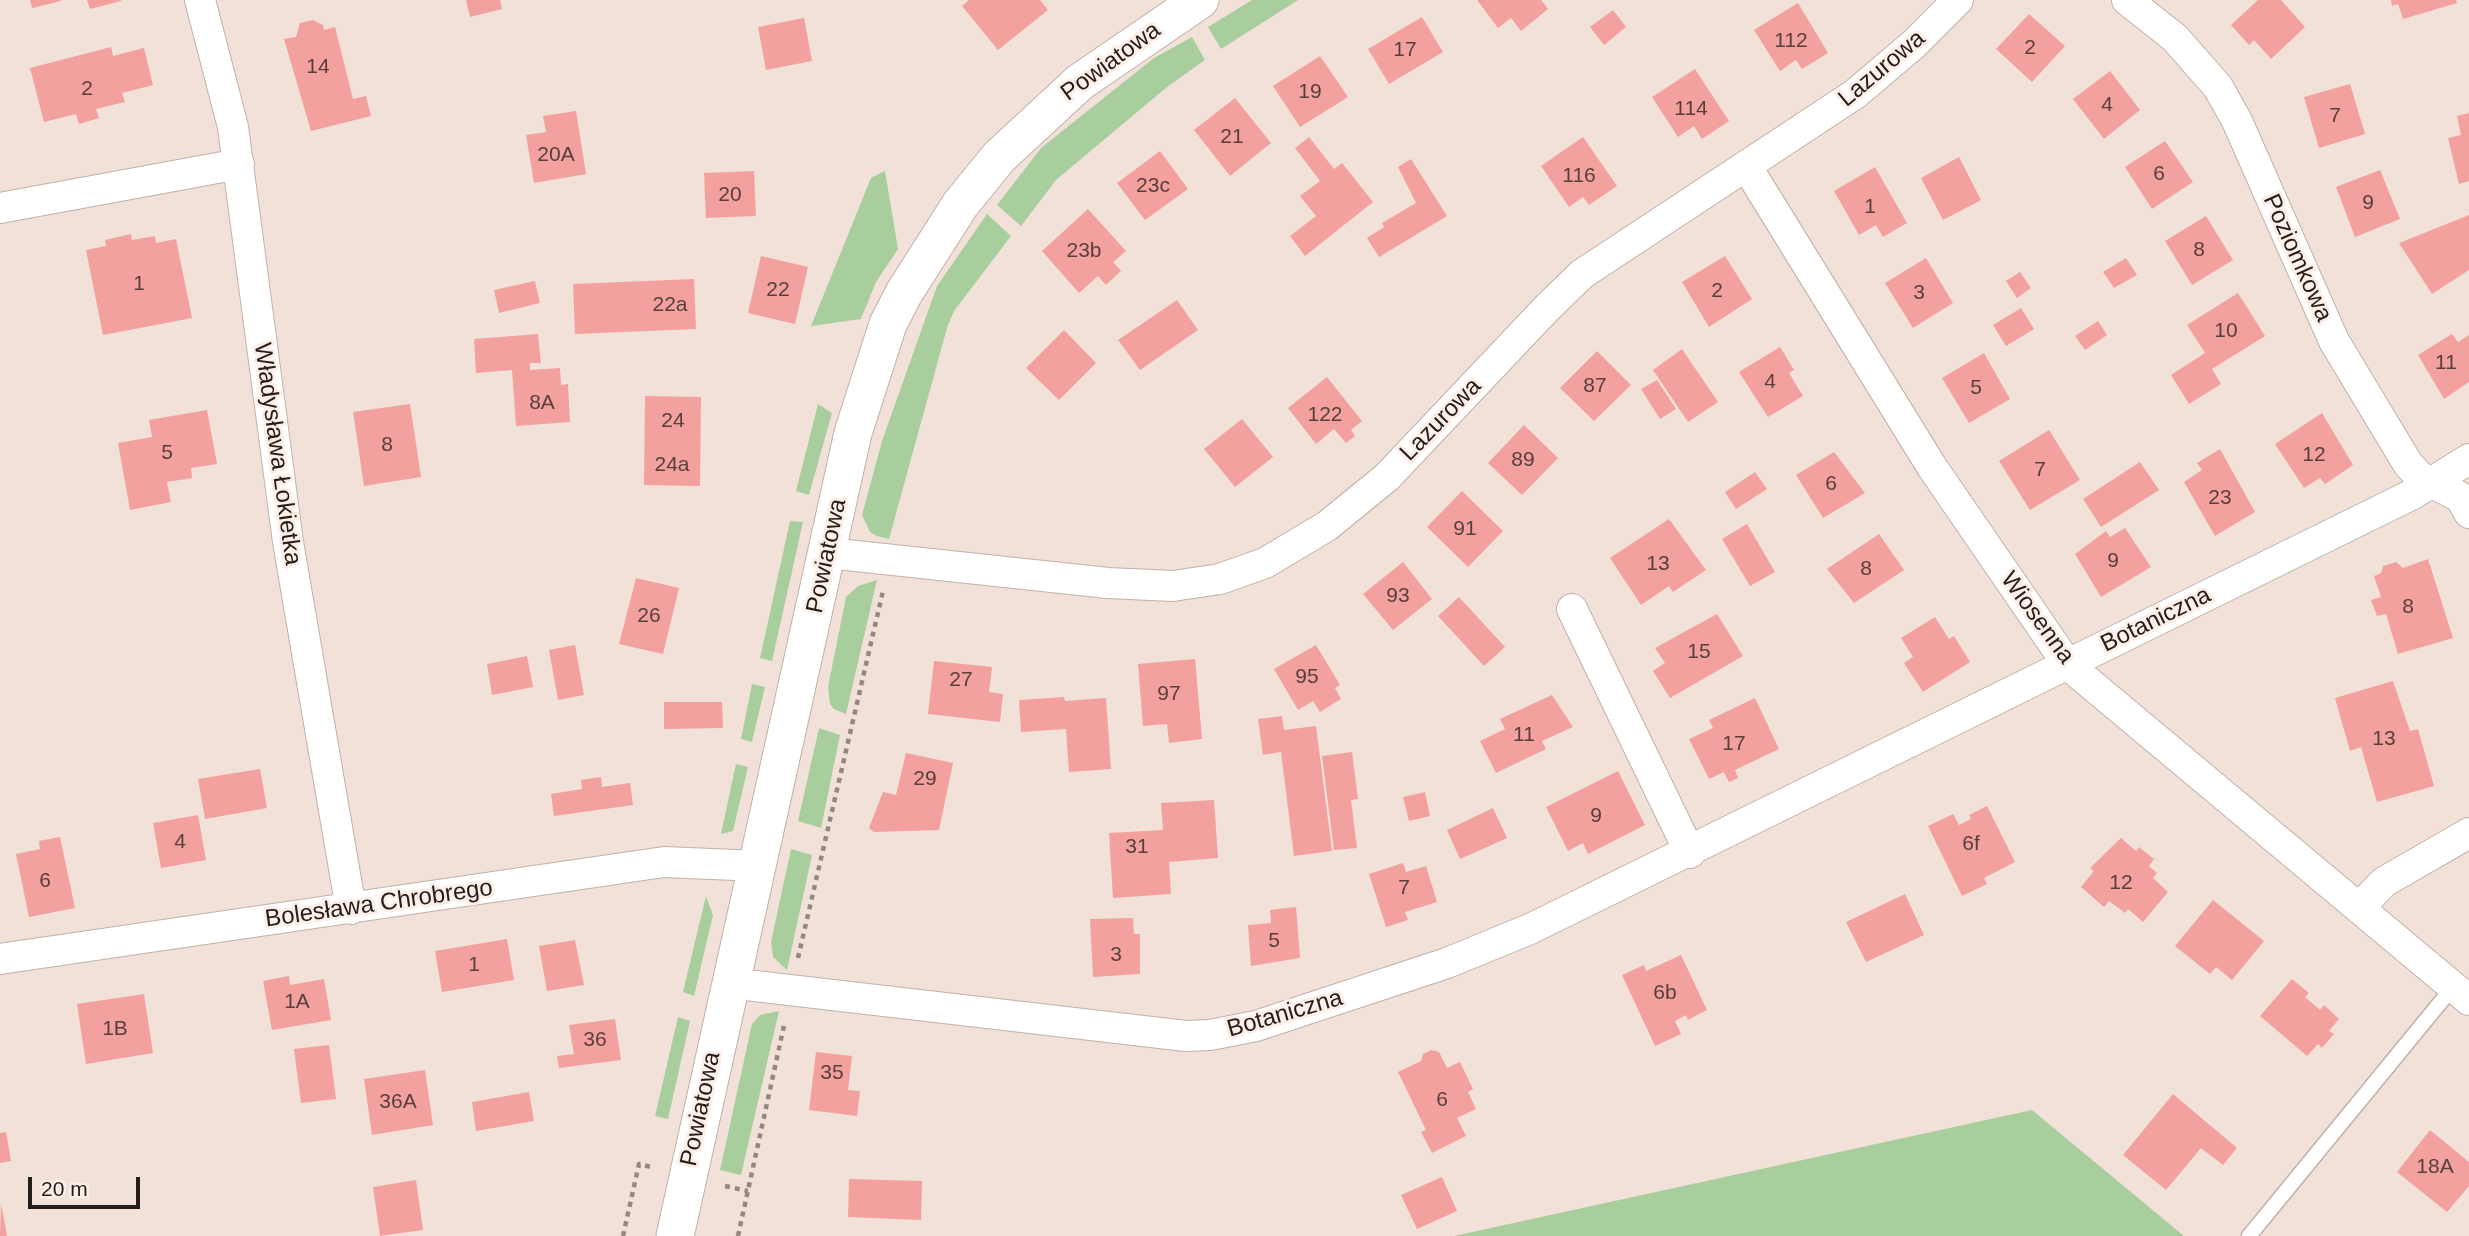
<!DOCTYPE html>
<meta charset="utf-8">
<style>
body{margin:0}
#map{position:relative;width:2469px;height:1236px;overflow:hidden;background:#f2e1d8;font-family:Helvetica,sans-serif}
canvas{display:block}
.scale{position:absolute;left:28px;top:1177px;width:112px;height:32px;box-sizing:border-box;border:4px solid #241e1a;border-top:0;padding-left:9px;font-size:21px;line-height:24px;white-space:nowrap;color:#241e1a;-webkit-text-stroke:5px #fdefe7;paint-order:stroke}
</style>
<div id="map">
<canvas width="2469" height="1236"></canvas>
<div class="scale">20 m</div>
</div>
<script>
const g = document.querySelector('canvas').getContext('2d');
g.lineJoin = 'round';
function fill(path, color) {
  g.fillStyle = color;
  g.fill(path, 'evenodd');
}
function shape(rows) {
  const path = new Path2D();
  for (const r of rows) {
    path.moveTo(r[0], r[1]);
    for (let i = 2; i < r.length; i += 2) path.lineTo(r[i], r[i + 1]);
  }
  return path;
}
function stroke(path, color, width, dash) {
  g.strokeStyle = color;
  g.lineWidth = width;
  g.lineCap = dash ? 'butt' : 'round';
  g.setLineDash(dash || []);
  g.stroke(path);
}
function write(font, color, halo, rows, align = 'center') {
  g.font = font + ' Helvetica,sans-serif';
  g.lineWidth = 6;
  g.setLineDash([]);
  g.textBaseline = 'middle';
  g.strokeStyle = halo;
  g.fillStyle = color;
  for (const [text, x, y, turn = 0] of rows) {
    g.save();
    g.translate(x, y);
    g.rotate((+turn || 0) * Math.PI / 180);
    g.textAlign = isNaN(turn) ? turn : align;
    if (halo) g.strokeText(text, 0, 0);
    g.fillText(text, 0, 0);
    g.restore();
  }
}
fill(shape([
 [1252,0,1298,0,1221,49,1208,27],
 [1192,37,1205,60,1167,87,1056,180,1021,226,997,205,1041,148,1154,58],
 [885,171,898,249,876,282,861,319,811,326,871,178],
 [987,214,1011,236,954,311,947,328,889,539,877,536,870,532,862,515,882,441,937,286],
 [818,404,832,413,809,495,796,491],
 [790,521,803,522,772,661,760,658],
 [877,580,846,714,834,709,830,704,828,687,846,597,858,586],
 [752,684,765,687,752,742,741,739],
 [819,728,840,735,821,828,798,821],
 [736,764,748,767,733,831,721,834],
 [791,849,812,855,787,970,773,957,771,942],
 [706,896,713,915,694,996,683,992],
 [779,1011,741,1175,720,1170,752,1024,760,1015],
 [678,1017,690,1021,668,1119,655,1116],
 [2032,1110,2184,1236,1454,1236]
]), '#a9ce9d');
fill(shape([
 [30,0,61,0,61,1,32,8],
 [87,0,121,0,121,1,90,9],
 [466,0,500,0,502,9,470,17],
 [969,0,1040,0,1048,10,998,50,962,6],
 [1477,0,1541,0,1548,9,1521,31,1511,18,1498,28],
 [2258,0,2281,0,2305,27,2271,59,2254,40,2249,45,2231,25],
 [2391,0,2456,0,2457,3,2403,19,2398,4,2392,6],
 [1798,3,1828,53,1802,69,1796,60,1780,71,1754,30],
 [1613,10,1626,27,1604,45,1590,27],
 [2029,14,2065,46,2032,82,1996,49],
 [1422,17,1443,52,1389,84,1368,49],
 [804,18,812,61,766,70,758,27],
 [313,20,323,25,324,30,335,27,353,99,366,96,371,116,311,131,284,39,296,37,300,23],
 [111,47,113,56,144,48,153,85,122,93,125,102,96,109,99,118,79,124,76,114,44,122,30,68],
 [1320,56,1348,97,1300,127,1273,86],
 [1695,69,1729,121,1702,139,1694,126,1678,137,1652,97],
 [2110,71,2140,110,2104,139,2073,99],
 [2350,84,2365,134,2319,148,2304,97],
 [1235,98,1271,143,1230,176,1194,130],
 [576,111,586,174,534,183,526,135,546,132,543,116],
 [2469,113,2469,181,2459,184,2448,138,2461,135,2457,116],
 [1309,137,1334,169,1342,163,1373,202,1305,256,1290,236,1316,216,1300,196,1320,181,1295,148],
 [1583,137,1617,186,1589,205,1583,197,1569,207,1541,166],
 [2165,141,2193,182,2152,209,2125,167],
 [1160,151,1188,189,1145,220,1117,183],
 [1959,157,1981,200,1943,220,1921,178],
 [1411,159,1447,216,1379,257,1367,238,1384,227,1382,223,1416,203,1398,167],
 [1875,167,1907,223,1883,237,1876,225,1859,235,1834,191],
 [2380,170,2400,219,2355,237,2336,187],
 [754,171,756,216,706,218,704,173],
 [1088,209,1126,251,1113,262,1121,271,1106,285,1098,276,1079,293,1042,251],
 [2469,215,2469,270,2432,294,2399,243],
 [2206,216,2233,260,2192,285,2165,241],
 [131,234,132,240,155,236,156,243,176,239,192,318,103,335,86,250,106,246,105,240],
 [761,256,808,267,795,324,748,313],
 [1725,256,1752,299,1709,327,1682,282],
 [1926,258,1953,303,1913,328,1885,283],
 [2126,258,2137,275,2114,288,2103,272],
 [2020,272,2031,288,2017,298,2006,281],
 [694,279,696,329,575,334,573,284],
 [535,281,540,303,499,313,494,290],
 [2238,293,2265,336,2212,369,2221,384,2189,404,2171,375,2205,353,2187,325],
 [1177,300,1198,330,1140,370,1118,340],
 [2021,308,2034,329,2006,346,1993,325],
 [2098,321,2107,335,2085,350,2075,336],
 [1064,330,1096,363,1059,400,1026,368],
 [538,334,541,363,530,363,530,370,560,368,561,385,568,384,570,422,516,426,512,370,476,373,474,339],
 [2452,334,2458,342,2469,335,2469,382,2444,399,2418,355],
 [1780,347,1794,370,1789,373,1803,396,1768,417,1739,372],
 [1682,349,1718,402,1688,422,1653,370],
 [1597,351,1631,385,1594,421,1560,388],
 [1984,353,2010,399,1969,423,1942,378],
 [1327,377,1362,421,1351,430,1355,436,1346,443,1334,429,1316,444,1288,408],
 [1657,380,1676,409,1660,419,1641,389],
 [645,396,701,397,700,486,644,485],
 [410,404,421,477,364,486,353,412],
 [207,410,217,464,191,468,192,478,167,482,171,502,130,510,118,443,152,437,149,420],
 [2322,413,2353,465,2325,484,2320,478,2304,488,2275,444],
 [1242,419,1273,457,1235,487,1204,449],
 [1524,425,1558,458,1522,495,1488,463],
 [2049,430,2080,480,2030,510,1999,461],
 [2220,449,2255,512,2215,536,2184,482,2202,470,2197,463],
 [1834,452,1865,493,1823,518,1796,475],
 [2140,462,2159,490,2101,527,2083,499],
 [1755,472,1767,489,1736,509,1725,492],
 [1462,491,1503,531,1468,567,1427,527],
 [1669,519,1706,570,1673,592,1669,586,1641,605,1610,558],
 [1747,524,1775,572,1750,586,1722,539],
 [2125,528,2151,567,2101,597,2075,554,2106,531,2110,537],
 [1879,534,1904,570,1854,603,1827,569],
 [2428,559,2453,638,2398,654,2386,614,2377,616,2371,600,2381,597,2374,576,2381,573,2383,566,2396,562,2403,568],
 [1403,562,1432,599,1393,630,1363,594],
 [636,578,679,588,663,654,619,644],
 [1459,597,1505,647,1484,666,1438,616],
 [1717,614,1743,656,1670,698,1653,671,1665,663,1655,648],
 [1935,617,1949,639,1954,636,1970,662,1923,692,1904,663,1913,657,1901,638],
 [575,645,584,695,558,700,549,650],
 [1316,645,1340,685,1335,688,1341,699,1320,712,1313,701,1298,710,1274,669],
 [527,656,533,687,492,695,487,664],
 [1195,659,1202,739,1169,743,1167,724,1143,726,1138,664],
 [934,661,992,667,989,692,1003,694,1000,722,928,714],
 [2393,681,2410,731,2418,729,2434,786,2377,802,2361,747,2350,751,2335,698],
 [1552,695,1573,727,1542,741,1546,749,1496,773,1480,741,1505,729,1500,719],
 [1064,697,1065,701,1106,698,1111,769,1069,772,1066,729,1021,732,1019,700],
 [1755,698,1779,749,1735,770,1738,778,1729,782,1724,772,1709,779,1689,739,1713,728,1709,720],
 [664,702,722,702,723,728,664,729],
 [1282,716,1284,730,1316,726,1332,851,1294,856,1281,752,1263,755,1258,719],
 [1352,752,1358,799,1351,800,1357,848,1334,850,1322,756],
 [906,753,953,763,939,830,874,832,869,828,883,792,896,795],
 [260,769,267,808,205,819,198,779],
 [1618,771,1645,825,1588,854,1583,843,1568,851,1546,807],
 [601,777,602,787,630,783,633,805,554,816,551,794,582,789,581,780],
 [1425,792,1430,816,1409,821,1403,797],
 [1214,800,1218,858,1169,862,1171,894,1113,898,1109,833,1163,830,1161,803],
 [1987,806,2015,862,1984,878,1987,884,1962,896,1928,826,1953,814,1959,825,1971,819,1969,815],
 [1493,808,1507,838,1460,859,1447,830],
 [198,815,206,860,161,868,153,823],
 [60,837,75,908,29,917,16,854,40,849,39,841],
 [2121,838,2136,851,2139,847,2154,859,2149,866,2157,873,2153,878,2168,892,2143,922,2128,909,2125,913,2109,901,2104,907,2081,887,2094,871,2090,868],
 [1403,863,1406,872,1426,866,1437,902,1405,912,1408,920,1386,927,1369,874],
 [1905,894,1924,935,1866,962,1846,922],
 [2213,900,2264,941,2232,980,2216,967,2210,974,2175,946],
 [1296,907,1300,958,1251,966,1248,925,1271,923,1270,910],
 [1133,918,1134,934,1140,934,1140,974,1093,977,1090,919],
 [507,939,514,980,442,992,435,951],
 [575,940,584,985,547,991,539,946],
 [1681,955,1707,1010,1688,1020,1686,1015,1675,1021,1681,1034,1655,1046,1622,975,1644,965,1646,971],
 [289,976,290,985,324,979,331,1020,272,1030,263,981],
 [2292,979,2309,993,2305,997,2320,1010,2324,1005,2339,1019,2329,1031,2334,1034,2322,1048,2318,1044,2307,1056,2260,1016],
 [144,994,153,1053,86,1064,77,1004],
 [615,1019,621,1060,559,1068,557,1056,574,1054,569,1025],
 [329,1045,336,1099,301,1103,294,1049],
 [1431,1050,1439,1052,1447,1068,1460,1062,1473,1089,1468,1092,1476,1109,1457,1118,1466,1136,1432,1153,1421,1132,1426,1130,1398,1072,1421,1061,1423,1054],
 [816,1052,852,1056,848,1090,860,1091,857,1116,809,1110],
 [425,1070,433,1125,372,1135,364,1079],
 [529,1092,534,1121,476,1131,472,1102],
 [2173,1094,2237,1148,2223,1165,2201,1148,2166,1190,2123,1155],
 [2430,1130,2469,1162,2469,1186,2447,1212,2397,1172],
 [6,1132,11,1161,0,1163,0,1133],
 [1442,1177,1457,1211,1417,1229,1401,1195],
 [849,1179,922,1181,921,1220,848,1217],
 [416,1180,423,1230,380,1236,373,1187],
 [1,1203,7,1236,0,1236]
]), '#f2a19f');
const service = shape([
 [2249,1236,2453,987]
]);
const minor = shape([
 [200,0,233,127,288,542,351,909],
 [2127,0,2175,38,2218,87,2237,121,2334,341,2408,464,2420,477,2460,497,2469,513],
 [1747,167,1932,467,2068,665,2469,1000],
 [0,208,239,164],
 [828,553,1108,583,1173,586,1220,579,1265,563,1327,526,1387,477,1546,309,1582,274,1855,94,1914,44,1958,0],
 [1572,609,1690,853],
 [2359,908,2384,882,2469,833],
 [0,959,664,862,759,866],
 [729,983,1186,1036,1210,1035,1256,1026,1447,963,1530,929,2413,494,2469,459]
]);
const tertiary = shape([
 [675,1236,853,433,888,324,904,293,960,205,999,157,1080,82,1200,0]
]);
stroke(service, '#c1b1a8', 17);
stroke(minor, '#c1b1a8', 32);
stroke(tertiary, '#c1b1a8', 39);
stroke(shape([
 [798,958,883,591],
 [725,1186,748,1191],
 [623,1236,639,1164,651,1167],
 [738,1236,785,1021]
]), '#938780', 4.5, [5, 5]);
stroke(service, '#fff', 14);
stroke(minor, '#fff', 30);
stroke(tertiary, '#fff', 37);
write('21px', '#583f3b', null, [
 ["112",1791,41],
 ["2",2030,48],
 ["17",1405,50],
 ["14",318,67],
 ["2",87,89],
 ["19",1310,92],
 ["4",2107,105],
 ["114",1691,109],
 ["7",2335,116],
 ["21",1232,137],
 ["20A",556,155],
 ["6",2159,174],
 ["116",1579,176],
 ["23c",1153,186],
 ["20",730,195],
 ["9",2368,203],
 ["1",1870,207],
 ["8",2199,250],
 ["23b",1084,251],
 ["1",139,284],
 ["22",778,290],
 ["2",1717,291],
 ["3",1919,293],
 ["22a",670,305],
 ["10",2226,331],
 ["11",2446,363],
 ["4",1770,382],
 ["87",1595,386],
 ["5",1976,388],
 ["8A",542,403],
 ["122",1325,415],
 ["24",673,421],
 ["8",387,445],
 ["5",167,453],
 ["12",2314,455],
 ["89",1523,460],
 ["24a",672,465],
 ["7",2040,470],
 ["6",1831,484],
 ["23",2220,498],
 ["91",1465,529],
 ["9",2113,561],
 ["13",1658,564],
 ["8",1866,569],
 ["93",1398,596],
 ["8",2408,607],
 ["26",649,616],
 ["15",1699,652],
 ["95",1307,677],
 ["27",961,680],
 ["97",1169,694],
 ["11",1524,735],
 ["13",2384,739],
 ["17",1734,744],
 ["29",925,779],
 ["9",1596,816],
 ["4",180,842],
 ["6f",1971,844],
 ["31",1137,847],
 ["6",45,881],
 ["12",2121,883],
 ["7",1404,888],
 ["5",1274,941],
 ["3",1116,955],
 ["1",474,965],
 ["6b",1665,993],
 ["1A",297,1002],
 ["1B",115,1029],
 ["36",595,1040],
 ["35",832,1073],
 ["6",1442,1100],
 ["36A",398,1102],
 ["18A",2435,1167]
]);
write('24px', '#241e1a', '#fdefe7', [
 ["Powiatowa",1111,62,-36],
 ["Lazurowa",1882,69,-40],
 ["Poziomkowa",2297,258,66],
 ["Lazurowa",1441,420,-46],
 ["Władysława Łokietka",277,454,82],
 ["Powiatowa",827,556,-78],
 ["Wiosenna",2037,618,54],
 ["Botaniczna",2156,620,-26],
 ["Bolesława Chrobrego",379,904,-8],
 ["Botaniczna",1285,1014,-16],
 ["Powiatowa",701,1109,-78]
]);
</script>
